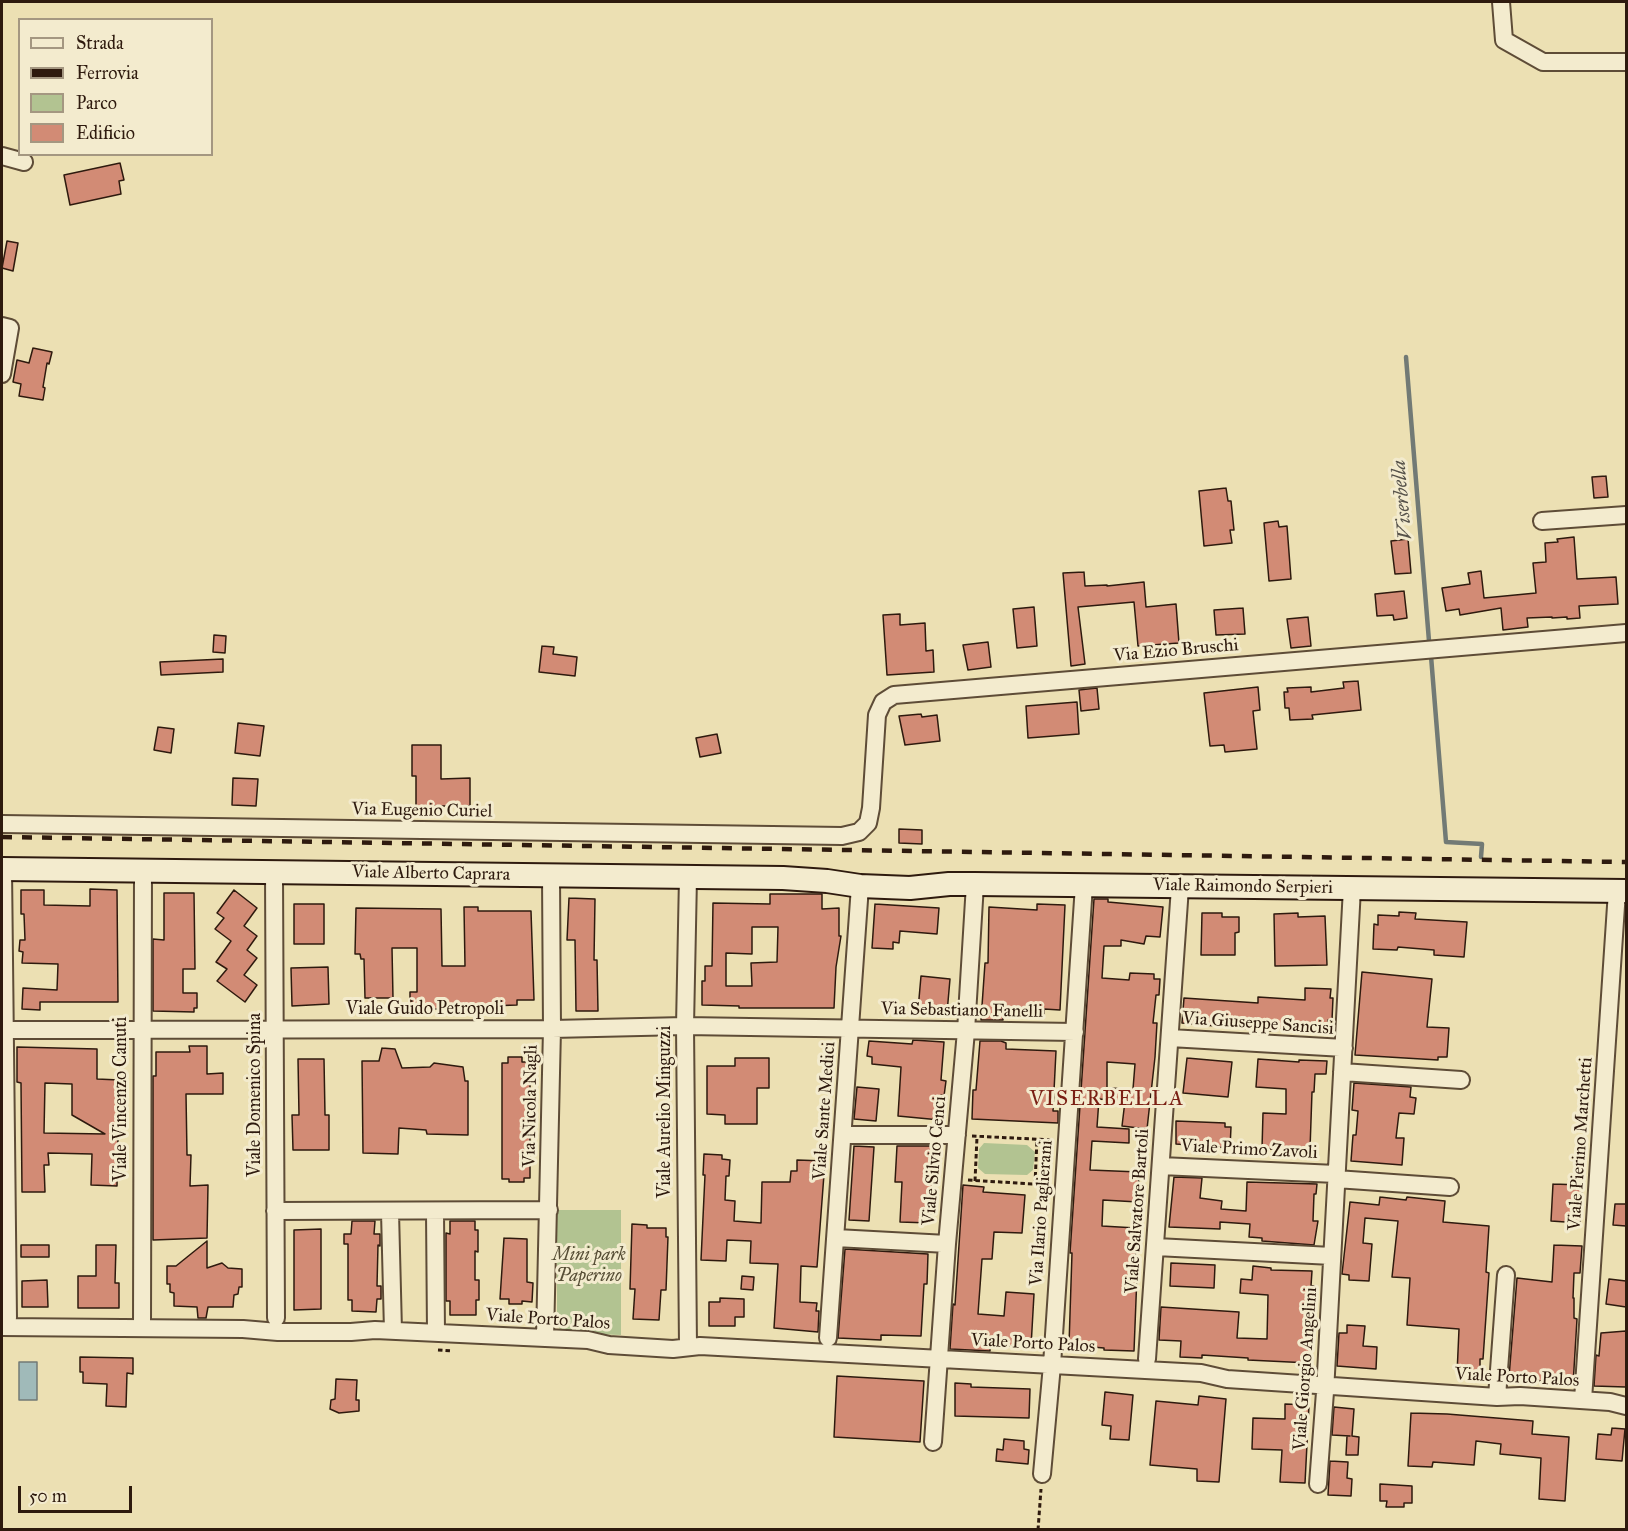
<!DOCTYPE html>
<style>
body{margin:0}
#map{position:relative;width:1628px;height:1531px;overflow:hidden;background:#ece0b3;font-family:"IM FELL Great Primer",serif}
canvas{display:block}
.frame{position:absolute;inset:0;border:3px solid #2e1a0e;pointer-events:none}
.legend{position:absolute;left:18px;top:18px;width:195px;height:138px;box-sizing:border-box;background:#f3ebce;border:2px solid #a49781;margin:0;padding:8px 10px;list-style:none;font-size:18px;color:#2e1a0e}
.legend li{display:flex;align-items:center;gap:12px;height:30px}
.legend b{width:30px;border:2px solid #a49781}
.scale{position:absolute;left:18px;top:1486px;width:114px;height:27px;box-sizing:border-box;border:3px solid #2e1a0e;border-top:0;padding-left:8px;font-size:18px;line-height:21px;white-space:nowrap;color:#2e1a0e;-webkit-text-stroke:4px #f3ebce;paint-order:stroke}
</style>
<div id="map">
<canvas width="1628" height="1531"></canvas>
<div class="frame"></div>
<ul class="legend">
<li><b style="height:8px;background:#f3ebce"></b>Strada</li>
<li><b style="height:8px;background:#2e1a0e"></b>Ferrovia</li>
<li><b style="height:16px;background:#b2c391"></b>Parco</li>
<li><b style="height:16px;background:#d28b75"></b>Edificio</li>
</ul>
<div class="scale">50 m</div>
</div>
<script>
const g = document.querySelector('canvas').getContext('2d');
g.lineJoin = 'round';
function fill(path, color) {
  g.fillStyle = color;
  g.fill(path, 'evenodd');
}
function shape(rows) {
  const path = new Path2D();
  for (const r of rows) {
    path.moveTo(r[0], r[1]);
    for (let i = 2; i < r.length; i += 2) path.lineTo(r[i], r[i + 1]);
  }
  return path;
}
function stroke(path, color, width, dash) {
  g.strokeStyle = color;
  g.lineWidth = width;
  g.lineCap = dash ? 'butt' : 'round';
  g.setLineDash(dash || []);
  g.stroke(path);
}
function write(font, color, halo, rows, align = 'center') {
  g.font = font + ' "IM FELL Great Primer",serif';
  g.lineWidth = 6;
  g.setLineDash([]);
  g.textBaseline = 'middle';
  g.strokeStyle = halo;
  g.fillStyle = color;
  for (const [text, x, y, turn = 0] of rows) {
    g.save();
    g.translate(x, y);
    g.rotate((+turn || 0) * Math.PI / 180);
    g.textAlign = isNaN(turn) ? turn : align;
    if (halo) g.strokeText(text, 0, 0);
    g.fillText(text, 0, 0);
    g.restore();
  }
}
fill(shape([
 [984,1143,1027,1145,1035,1152,1033,1170,1027,1175,985,1174,978,1168,979,1149],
 [557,1210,621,1210,621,1335,561,1333,557,1322]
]), '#b2c391');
const water = shape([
 [19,1362,37,1362,37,1400,19,1400,19,1362]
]);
fill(water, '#a0bab9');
stroke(water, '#727a75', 1.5);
stroke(shape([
 [1406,357,1429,641],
 [1431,656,1446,842,1482,844,1481,857]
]), '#727a75', 4.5);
const building = shape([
 [120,163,124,180,119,181,121,194,70,205,64,175,120,163],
 [7,241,18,243,13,271,2,268,7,241],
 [33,348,52,352,49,364,47,363,43,387,45,388,43,400,19,396,21,384,13,382,17,360,29,363,33,348],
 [1606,476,1608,497,1594,498,1592,477,1606,476],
 [1226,488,1228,501,1231,501,1234,530,1230,530,1232,543,1204,546,1199,491,1226,488],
 [1278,521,1279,527,1287,526,1291,579,1269,581,1264,523,1278,521],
 [1574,537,1577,579,1616,577,1618,604,1579,606,1580,618,1567,619,1567,617,1552,618,1552,617,1527,618,1528,627,1503,630,1501,608,1460,615,1459,609,1446,611,1442,588,1470,584,1468,573,1481,571,1484,598,1536,593,1533,563,1546,562,1545,543,1558,542,1557,539,1574,537],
 [1408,539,1411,573,1395,574,1391,541,1408,539],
 [1084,572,1085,586,1107,585,1107,586,1144,582,1146,607,1176,604,1179,643,1138,646,1134,602,1078,607,1085,664,1071,666,1063,573,1084,572],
 [1404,591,1407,618,1394,620,1393,615,1377,616,1375,594,1404,591],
 [1034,607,1037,646,1017,648,1013,609,1034,607],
 [1243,608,1245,634,1216,635,1214,610,1243,608],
 [900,614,900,625,925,623,926,651,933,650,934,672,887,675,883,615,900,614],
 [1308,617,1311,646,1291,648,1287,619,1308,617],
 [214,635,226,636,225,653,213,652,214,635],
 [988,642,991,667,968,670,963,645,988,642],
 [542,646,554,647,553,654,577,657,575,676,539,672,542,646],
 [223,659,223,672,161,675,160,662,223,659],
 [1358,681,1361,710,1312,715,1313,719,1290,720,1289,708,1285,708,1284,692,1288,692,1287,688,1311,687,1311,692,1344,688,1343,682,1358,681],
 [1258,687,1260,710,1253,711,1257,749,1225,752,1224,745,1210,746,1204,693,1258,687],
 [1097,688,1099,709,1081,711,1079,690,1097,688],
 [1077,702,1079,734,1028,738,1026,706,1077,702],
 [921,714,922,717,937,715,940,741,905,745,899,716,921,714],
 [238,723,264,726,260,756,235,753,238,723],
 [158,727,174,729,171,753,154,750,158,727],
 [717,734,721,753,700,757,696,738,717,734],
 [412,745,441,745,441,779,470,778,470,806,429,806,429,810,416,810,416,776,412,776,412,745],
 [233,778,258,779,256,806,232,805,233,778],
 [899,829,922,830,922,844,899,843,899,829],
 [90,889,117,890,118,1002,40,1002,40,1010,22,1009,23,988,57,990,58,964,22,963,23,952,19,951,20,940,25,940,24,914,21,914,21,890,44,890,44,905,90,906,90,889],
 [234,890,257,908,244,926,257,936,247,950,257,958,244,975,257,985,245,1002,217,981,227,969,216,962,231,941,215,929,224,918,217,913,234,890],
 [164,893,194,893,195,969,183,969,183,993,197,993,197,1008,194,1008,194,1012,153,1011,153,939,164,940,164,893],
 [770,894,822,894,822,909,839,908,839,936,841,936,836,967,834,1008,739,1008,739,1006,702,1005,702,981,705,981,705,966,712,966,713,903,770,904,770,894],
 [752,927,778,927,777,962,751,963,752,986,726,986,726,953,752,954,752,927],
 [569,898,595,899,594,960,597,960,598,1011,576,1011,575,940,567,940,569,898],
 [1094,899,1108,899,1108,902,1163,907,1160,937,1146,936,1144,944,1121,940,1121,946,1104,946,1102,978,1129,980,1130,973,1154,974,1154,979,1160,979,1159,995,1156,995,1153,1023,1157,1023,1155,1057,1147,1129,1122,1126,1125,1101,1099,1099,1097,1127,1129,1129,1129,1143,1092,1141,1090,1170,1139,1172,1138,1202,1103,1200,1102,1226,1136,1228,1135,1275,1137,1275,1134,1351,1104,1350,1104,1348,1069,1345,1072,1253,1070,1253,1094,899],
 [1107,1062,1135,1064,1133,1089,1107,1088,1107,1062],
 [294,904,324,904,324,944,294,944,294,904],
 [875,904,939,908,937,934,900,931,899,943,893,942,893,949,872,948,875,904],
 [1037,904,1065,905,1060,1010,1044,1009,1044,1015,1003,1012,1003,1020,981,1020,985,963,988,963,989,907,1037,910,1037,904],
 [464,907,478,907,478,911,531,911,534,1000,517,1000,517,1005,489,1006,489,1009,410,1009,410,992,417,992,417,948,392,948,393,998,365,998,364,959,361,959,360,954,355,954,356,908,441,909,442,966,465,966,464,907],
 [1399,912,1416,913,1415,919,1467,922,1464,957,1434,955,1434,950,1398,947,1397,950,1373,949,1374,924,1378,925,1378,915,1399,916,1399,912],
 [1202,913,1222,913,1222,917,1239,917,1239,932,1235,933,1235,955,1201,955,1202,913],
 [1298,913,1298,917,1325,916,1327,965,1275,966,1274,914,1298,913],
 [328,967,329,1004,292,1006,291,968,328,967],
 [1362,972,1432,979,1427,1027,1449,1028,1447,1057,1438,1057,1438,1060,1355,1055,1362,972],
 [921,976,950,979,947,1013,918,1010,921,976],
 [1305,988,1331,989,1330,998,1333,998,1332,1020,1328,1020,1327,1034,1303,1033,1303,1030,1271,1028,1271,1031,1182,1023,1184,998,1258,1003,1258,997,1305,1000,1305,988],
 [913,1040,944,1042,941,1080,946,1081,944,1096,941,1095,940,1120,898,1116,901,1067,872,1064,872,1057,867,1056,869,1041,912,1044,913,1040],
 [980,1041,1001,1041,1006,1043,1006,1049,1056,1051,1053,1111,1058,1111,1058,1123,972,1119,973,1090,976,1090,980,1041],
 [189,1046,207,1046,207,1074,223,1073,223,1094,186,1094,187,1155,191,1155,190,1186,208,1185,207,1238,153,1240,153,1076,156,1076,156,1052,190,1052,189,1046],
 [17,1047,97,1049,97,1079,119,1080,117,1186,91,1185,92,1154,48,1153,49,1165,44,1165,45,1192,22,1192,21,1083,17,1082,17,1047],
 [45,1083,72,1084,72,1115,105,1134,44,1133,45,1083],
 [382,1048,395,1049,402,1068,430,1067,434,1063,463,1067,465,1081,468,1081,468,1135,427,1134,426,1130,399,1128,398,1154,363,1153,362,1061,379,1061,382,1048],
 [508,1057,522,1057,522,1062,530,1062,530,1178,524,1178,524,1182,509,1182,509,1179,502,1179,502,1063,508,1063,508,1057],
 [735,1058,769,1058,769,1088,757,1088,757,1124,725,1124,725,1115,707,1114,707,1066,735,1066,735,1058],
 [1187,1058,1232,1062,1228,1097,1183,1093,1187,1058],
 [298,1059,324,1059,325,1115,329,1115,329,1150,293,1150,292,1115,299,1115,298,1059],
 [1258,1059,1299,1062,1299,1060,1327,1061,1326,1074,1315,1074,1314,1092,1312,1092,1310,1149,1262,1149,1263,1113,1286,1114,1286,1089,1256,1087,1258,1059],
 [1354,1083,1411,1087,1410,1097,1416,1098,1414,1114,1399,1113,1396,1138,1404,1138,1402,1165,1351,1161,1353,1135,1356,1135,1358,1111,1352,1110,1354,1083],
 [857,1087,879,1089,876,1121,854,1119,857,1087],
 [1176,1121,1225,1123,1225,1127,1231,1127,1230,1148,1176,1144,1176,1121],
 [854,1146,874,1147,869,1221,849,1220,854,1146],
 [897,1146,937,1146,936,1175,933,1175,930,1223,900,1222,902,1182,895,1182,897,1146],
 [704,1154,722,1155,722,1159,730,1160,729,1176,726,1176,725,1200,735,1201,734,1221,761,1223,762,1182,790,1182,791,1171,797,1171,797,1160,825,1161,817,1267,801,1266,800,1302,817,1303,816,1311,819,1311,818,1332,774,1328,778,1264,750,1263,751,1241,727,1240,726,1261,701,1260,705,1175,703,1175,704,1154],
 [1174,1177,1202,1178,1200,1198,1222,1201,1221,1209,1246,1211,1247,1182,1317,1184,1316,1194,1314,1194,1313,1221,1318,1221,1314,1245,1262,1241,1262,1238,1249,1237,1250,1224,1220,1222,1220,1229,1169,1227,1174,1177],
 [1553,1184,1582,1185,1580,1223,1551,1221,1553,1184],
 [963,1185,984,1187,983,1192,1025,1195,1022,1233,994,1232,992,1259,982,1259,978,1314,1004,1316,1006,1292,1034,1294,1031,1347,990,1345,990,1351,950,1349,953,1304,955,1305,963,1185],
 [1380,1197,1406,1200,1407,1197,1445,1201,1443,1222,1489,1226,1486,1272,1489,1273,1483,1359,1480,1359,1480,1372,1473,1371,1473,1375,1457,1374,1459,1329,1407,1325,1410,1278,1392,1277,1398,1221,1365,1218,1363,1243,1372,1244,1369,1281,1349,1280,1349,1275,1342,1274,1350,1202,1379,1205,1380,1197],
 [1615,1204,1626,1204,1626,1226,1613,1225,1615,1204],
 [352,1221,375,1221,374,1234,380,1234,380,1246,378,1245,377,1286,381,1286,381,1299,377,1299,376,1312,352,1311,352,1300,348,1300,348,1244,344,1244,344,1234,351,1234,352,1221],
 [450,1221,475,1221,475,1230,478,1230,478,1252,475,1251,475,1280,479,1280,479,1300,476,1300,476,1315,450,1315,450,1301,446,1301,446,1233,450,1234,450,1221],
 [632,1224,647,1225,647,1228,666,1228,666,1237,668,1237,666,1290,661,1290,659,1320,633,1319,635,1289,630,1289,632,1224],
 [321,1229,321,1309,294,1310,294,1230,321,1229],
 [504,1238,527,1239,527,1282,533,1283,532,1302,522,1301,522,1304,509,1304,509,1299,500,1299,504,1238],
 [207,1241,207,1268,222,1263,228,1268,242,1269,242,1287,239,1287,238,1294,234,1295,233,1307,208,1307,206,1318,198,1318,197,1307,174,1306,174,1293,170,1292,170,1284,167,1284,167,1266,176,1266,207,1241],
 [21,1245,49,1245,49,1257,21,1257,21,1245],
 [96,1245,116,1245,115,1283,119,1283,119,1308,78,1308,78,1276,96,1276,96,1245],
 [1554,1245,1582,1246,1580,1273,1574,1273,1573,1298,1574,1298,1574,1318,1577,1319,1573,1385,1509,1377,1517,1278,1552,1282,1554,1245],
 [845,1249,928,1254,927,1284,924,1284,921,1336,881,1335,881,1340,838,1338,845,1249],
 [1171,1263,1215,1265,1214,1288,1170,1286,1171,1263],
 [1253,1266,1271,1268,1271,1270,1312,1271,1311,1286,1316,1286,1315,1299,1313,1299,1312,1317,1309,1317,1310,1363,1248,1360,1248,1358,1202,1355,1202,1358,1180,1357,1181,1341,1159,1340,1161,1307,1239,1312,1237,1338,1267,1339,1268,1295,1240,1293,1241,1279,1252,1280,1253,1266],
 [742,1276,754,1277,753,1290,741,1289,742,1276],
 [1609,1279,1626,1281,1626,1307,1606,1304,1609,1279],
 [47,1280,48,1307,22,1307,22,1281,47,1280],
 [720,1298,744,1299,744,1317,735,1317,735,1326,709,1326,709,1302,720,1302,720,1298],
 [1347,1325,1365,1326,1363,1346,1377,1347,1376,1369,1337,1366,1339,1333,1347,1333,1347,1325],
 [1626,1331,1626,1387,1594,1386,1596,1355,1599,1356,1601,1333,1626,1331],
 [80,1357,133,1358,133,1374,127,1373,126,1407,106,1406,107,1384,83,1383,83,1372,80,1372,80,1357],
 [837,1376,924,1381,920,1442,834,1437,837,1376],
 [336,1379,357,1380,356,1400,359,1400,359,1411,339,1413,330,1409,331,1400,335,1399,336,1379],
 [955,1383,971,1384,971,1387,1030,1389,1029,1418,955,1416,955,1383],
 [1105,1392,1133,1395,1129,1440,1110,1439,1111,1426,1102,1425,1105,1392],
 [1199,1396,1226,1399,1219,1482,1197,1481,1197,1469,1150,1465,1156,1401,1198,1405,1199,1396],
 [1285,1404,1309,1405,1305,1483,1280,1482,1282,1450,1252,1449,1253,1418,1285,1419,1285,1404],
 [1334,1407,1354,1409,1352,1436,1359,1437,1358,1455,1346,1455,1347,1436,1350,1436,1332,1435,1334,1407],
 [1411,1413,1447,1414,1533,1421,1532,1434,1569,1437,1565,1501,1539,1499,1541,1458,1500,1454,1501,1444,1476,1441,1474,1465,1433,1462,1432,1467,1408,1466,1411,1413],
 [1612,1428,1625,1429,1622,1461,1596,1459,1598,1434,1611,1435,1612,1428],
 [1004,1439,1024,1441,1024,1449,1029,1450,1028,1464,996,1461,997,1449,1003,1450,1004,1439],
 [1330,1461,1348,1462,1347,1478,1352,1479,1351,1496,1328,1495,1330,1461],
 [1380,1484,1412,1486,1412,1503,1404,1503,1404,1507,1386,1507,1387,1501,1380,1501,1380,1484]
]);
fill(building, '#d28b75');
stroke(building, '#2e1a0e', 1.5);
const street = shape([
 [1501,2,1504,40,1543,62,1626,62],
 [2,156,24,162],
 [2,326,10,328,2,374],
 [1542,521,1626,515],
 [2,824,842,836,859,832,868,823,871,808,877,715,883,702,894,695,1626,633],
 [3,869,8,1318],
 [274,872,276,1318],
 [2,1030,552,1029,685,1026,1075,1032],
 [1170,1038,1344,1048],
 [1342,1072,1461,1080],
 [844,1135,957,1135],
 [1161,1166,1336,1174],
 [1336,1179,1450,1187],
 [275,1211,549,1210],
 [390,1212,393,1331],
 [435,1212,436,1333],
 [836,1238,947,1244],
 [1156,1247,1332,1256],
 [2,1327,243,1329,278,1332,351,1332,375,1330,588,1340,609,1345,673,1349,700,1346,1201,1373,1227,1379,1497,1397,1520,1396,1610,1402,1626,1406],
 [142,1328,143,870],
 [545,1338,552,1029,551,875],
 [828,1338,860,886],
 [688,1346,685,1026,688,877],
 [1147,1359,1180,887],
 [1497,1397,1506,1275],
 [1583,1400,1617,891],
 [933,1442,947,1244,966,1031,975,884],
 [1042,1474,1052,1365,1084,885],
 [1318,1484,1325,1392,1352,888]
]);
const secondary = shape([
 [2,869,783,878,827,881,860,886,910,888,949,884,975,884,1626,891]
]);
stroke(street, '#5e4c37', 20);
stroke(secondary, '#2e1a0e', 26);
stroke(shape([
 [972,1136,1052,1140],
 [968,1180,1048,1185],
 [975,1181,977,1137],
 [1035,1184,1037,1139],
 [438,1350,452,1351],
 [1038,1530,1041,1489]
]), '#2e1a0e', 3, [4.5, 3]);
stroke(street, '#f3ebce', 16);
stroke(secondary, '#f3ebce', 22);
stroke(shape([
 [2,837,1626,862]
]), '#2e1a0e', 4.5, [10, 10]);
write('18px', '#2e1a0e', '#f3ebce', [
 ["Via Ezio Bruschi",1176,651,-5],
 ["Via Eugenio Curiel",422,811,1],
 ["Viale Alberto Caprara",431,874,1],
 ["Viale Raimondo Serpieri",1243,887,1],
 ["Viale Guido Petropoli",425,1010],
 ["Via Sebastiano Fanelli",962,1011,1],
 ["Via Giuseppe Sancisi",1258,1024,4],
 ["Viale Domenico Spina",256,1095,-90],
 ["Viale Vincenzo Canuti",122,1099,-90],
 ["Via Nicola Nagli",531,1106,-89],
 ["Viale Sante Medici",825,1111,-86],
 ["Viale Aurelio Minguzzi",666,1112,-90],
 ["Viale Pierino Marchetti",1581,1144,-86],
 ["Viale Primo Zavoli",1249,1150,3],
 ["Viale Silvio Cenci",935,1161,-85],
 ["Viale Salvatore Bartoli",1138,1211,-86],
 ["Via Ilario Paglierani",1042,1213,-86],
 ["Viale Porto Palos",548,1320,4],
 ["Viale Porto Palos",1033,1344,3],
 ["Viale Giorgio Angelini",1306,1369,-86],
 ["Viale Porto Palos",1517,1378,3]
]);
write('italic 18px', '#564d35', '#f3ebce', [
 ["Mini park",589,1256],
 ["Paperino",589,1277]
]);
write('italic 20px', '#56524a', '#f3ebce', [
 ["Viserbella",1403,500,-95]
]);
g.letterSpacing = '1.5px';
write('21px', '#7a1f14', '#f3ebce', [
 ["VISERBELLA",1107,1100]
]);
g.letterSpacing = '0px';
</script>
